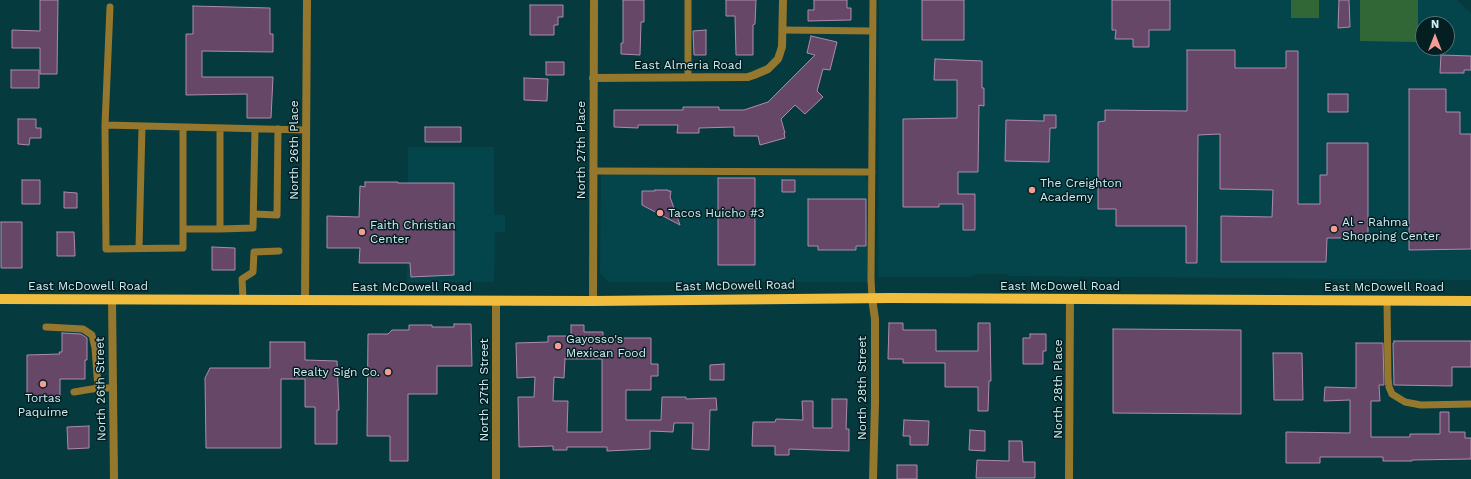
<!DOCTYPE html>
<style>
body{margin:0}
#map{position:relative;width:1471px;height:479px;overflow:hidden;background:#053a3f;font-family:"Work Sans",sans-serif}
canvas{display:block}
.north{position:absolute;left:1415px;top:16px;width:40px;height:40px;box-sizing:border-box;background:#041f22;border:1px solid #567276;border-radius:50%;rotate:0deg;font-size:11px;font-weight:700;line-height:16px;text-align:center;color:#d0eff3}
.north::after{content:'';display:block;margin:auto;width:14px;height:18px;background:#f59c94;clip-path:polygon(50% 0,100% 100%,50% 72%,0 100%)}
</style>
<div id="map">
<canvas width="1471" height="479"></canvas>
<div class="north">N</div>
</div>
<script>
const g = document.querySelector('canvas').getContext('2d');
g.lineJoin = 'round';
function fill(path, color) {
  g.fillStyle = color;
  g.fill(path, 'evenodd');
}
function shape(rows) {
  const path = new Path2D();
  for (const r of rows) {
    path.moveTo(r[0], r[1]);
    for (let i = 2; i < r.length; i += 2) path.lineTo(r[i], r[i + 1]);
  }
  return path;
}
function stroke(path, color, width, dash) {
  g.strokeStyle = color;
  g.lineWidth = width;
  g.lineCap = dash ? 'butt' : 'round';
  g.setLineDash(dash || []);
  g.stroke(path);
}
function write(font, color, halo, rows, align = 'center') {
  g.font = font + ' "Work Sans",sans-serif';
  g.lineWidth = 3;
  g.setLineDash([]);
  g.textBaseline = 'middle';
  g.strokeStyle = halo;
  g.fillStyle = color;
  for (const [text, x, y, turn = 0] of rows) {
    g.save();
    g.translate(x, y);
    g.rotate((+turn || 0) * Math.PI / 180);
    g.textAlign = isNaN(turn) ? turn : align;
    if (halo) g.strokeText(text, 0, 0);
    g.fillText(text, 0, 0);
    g.restore();
  }
}
fill(shape([
 [879,0,1457,0,1471,13,1471,280,1009,276,1006,274,976,274,971,277,878,277],
 [1423,24,1447,24,1447,48,1423,48],
 [408,147,494,147,494,215,505,215,505,232,495,232,494,282,407,282],
 [601,173,863,173,869,182,868,282,608,282,600,273]
]), '#03454b');
fill(shape([
 [1291,0,1319,0,1319,18,1291,18],
 [1360,0,1418,0,1418,42,1360,41]
]), '#316736');
const building = shape([
 [40,0,58,0,57,74,40,74,40,48,12,48,12,30,40,31,40,0],
 [623,0,644,0,644,22,641,22,640,55,621,54,621,43,623,43,623,0],
 [726,0,756,0,755,24,753,25,753,55,736,55,735,16,726,16,726,0],
 [814,0,847,0,847,8,851,8,851,20,808,21,808,10,814,10,814,0],
 [922,0,964,0,964,40,922,40,922,0],
 [1112,0,1170,0,1170,30,1149,30,1149,47,1133,47,1133,39,1115,39,1116,30,1112,30,1112,0],
 [1339,0,1349,0,1350,27,1338,28,1339,0],
 [530,5,563,5,563,17,558,17,558,25,554,25,554,35,530,35,530,5],
 [193,6,270,8,270,34,273,34,273,52,202,51,202,77,273,77,271,118,247,118,247,94,186,95,186,34,193,34,193,6],
 [706,30,706,55,694,55,693,31,706,30],
 [811,36,837,42,830,70,823,69,817,91,823,97,805,114,795,105,781,119,785,133,784,133,785,138,760,145,758,136,734,136,734,127,699,128,699,133,677,133,678,125,638,125,638,128,614,127,614,110,683,110,683,107,719,107,719,110,744,110,768,102,815,55,807,53,811,36],
 [1187,50,1235,50,1235,68,1286,68,1286,51,1298,51,1298,204,1320,204,1320,175,1327,175,1327,143,1368,143,1368,238,1327,238,1326,262,1221,262,1221,216,1272,217,1273,190,1220,189,1220,134,1198,135,1197,263,1186,263,1186,226,1116,226,1116,209,1098,209,1098,122,1105,121,1105,110,1187,111,1187,50],
 [1441,55,1471,56,1471,70,1464,70,1464,73,1440,73,1441,55],
 [935,59,982,61,982,88,984,88,984,106,979,105,978,172,958,172,958,194,975,194,975,230,963,230,963,204,939,204,939,207,903,207,903,119,957,118,957,80,934,80,935,59],
 [546,62,564,62,564,75,546,75,546,62],
 [11,70,39,70,39,88,11,88,11,70],
 [524,78,548,79,547,101,524,100,524,78],
 [1409,89,1446,89,1446,112,1460,112,1460,134,1471,134,1471,249,1409,250,1409,89],
 [1328,94,1348,94,1348,112,1328,112,1328,94],
 [1044,115,1056,115,1056,128,1050,128,1049,162,1005,161,1006,120,1044,121,1044,115],
 [18,119,36,119,36,128,41,128,41,138,30,138,29,145,18,144,18,119],
 [425,127,461,127,461,142,425,142,425,127],
 [718,178,755,178,755,265,718,265,718,178],
 [22,180,40,180,40,204,22,204,22,180],
 [782,180,795,180,795,192,782,192,782,180],
 [365,182,398,182,398,183,454,183,454,275,411,277,410,263,359,263,360,248,327,248,327,216,359,217,360,186,365,187,365,182],
 [655,190,668,190,668,191,671,191,670,197,680,225,642,205,642,191,655,191,655,190],
 [64,192,77,193,77,208,64,208,64,192],
 [808,199,866,199,866,246,856,246,856,250,818,250,818,246,808,246,808,199],
 [1,222,22,222,22,268,1,268,1,222],
 [57,232,74,232,75,256,57,256,57,232],
 [212,247,235,248,235,270,212,270,212,247],
 [889,323,903,323,903,330,936,330,936,351,978,351,978,323,990,323,991,381,989,381,988,411,978,411,978,387,945,387,945,363,903,363,903,359,888,359,889,323],
 [454,324,471,324,472,366,437,366,437,394,408,394,408,461,390,461,390,436,367,436,368,334,388,334,392,330,409,330,409,325,432,325,432,327,454,327,454,324],
 [571,325,584,325,584,332,603,332,603,338,651,338,651,364,658,364,658,376,651,376,651,390,626,390,626,420,661,420,662,397,686,397,686,399,716,398,717,410,710,410,709,450,692,449,693,423,674,423,673,432,650,431,650,449,607,451,607,447,567,447,567,450,553,450,553,446,519,447,518,397,534,397,535,377,517,378,516,343,548,342,548,336,571,336,571,325],
 [565,359,602,359,602,432,567,432,568,401,553,401,554,377,564,378,565,359],
 [1113,329,1241,330,1241,414,1113,413,1113,329],
 [62,333,81,334,87,338,87,360,85,360,85,379,60,379,60,397,27,397,27,355,60,354,59,352,62,352,62,333],
 [1030,334,1046,334,1046,351,1043,351,1043,364,1023,364,1023,338,1030,338,1030,334],
 [1394,341,1471,341,1471,367,1452,367,1452,386,1394,385,1393,343,1394,343,1394,341],
 [270,342,305,342,305,360,337,361,339,410,337,410,337,444,315,444,315,407,305,407,305,379,281,379,281,448,206,448,205,378,210,368,270,368,270,342],
 [1356,343,1383,343,1384,385,1379,385,1380,401,1371,401,1371,437,1410,437,1410,434,1440,434,1440,412,1449,412,1449,432,1465,432,1465,438,1471,438,1471,459,1412,460,1412,461,1383,461,1383,457,1320,457,1320,463,1286,463,1286,432,1350,433,1350,400,1324,401,1325,387,1356,388,1356,343],
 [1273,353,1302,353,1303,400,1274,400,1273,353],
 [724,364,724,380,710,380,710,365,724,364],
 [832,399,847,399,846,429,849,429,849,451,789,449,789,455,775,455,775,446,752,446,753,422,775,422,776,419,803,420,802,401,813,401,813,428,832,428,832,399],
 [904,420,929,421,928,445,910,445,910,436,903,436,904,420],
 [89,426,89,448,68,449,67,427,89,426],
 [970,430,985,431,985,451,969,450,970,430],
 [1009,441,1022,441,1023,462,1035,462,1035,478,976,478,977,460,1009,461,1009,441],
 [897,465,917,465,917,479,897,479,897,465]
]);
fill(building, '#674768');
stroke(building, '#ad8bae', 1);
stroke(shape([
 [688,0,688,77],
 [783,30,873,31],
 [105,125,110,7],
 [183,127,183,248,106,249,105,125,305,130],
 [220,128,220,229,253,228,255,129],
 [593,171,872,172],
 [254,214,277,215,278,129],
 [183,229,220,229],
 [139,248,142,126],
 [872,298,871,279,873,0],
 [243,299,242,279,253,272,254,252,279,251],
 [1387,300,1388,378,1389,387,1392,394,1405,402,1421,405,1471,404],
 [46,327,83,329,92,335,95,348,98,388,74,392],
 [98,388,113,388]
]), '#96772e', 7);
stroke(shape([
 [593,78,748,77,754,75,768,69,778,59,782,47,783,0],
 [872,298,875,319,875,403,873,479],
 [112,299,114,479],
 [305,300,307,0],
 [496,300,496,479],
 [593,301,594,0],
 [1069,479,1070,299]
]), '#96772e', 8);
stroke(shape([
 [0,299,593,301,891,298,1471,301]
]), '#f0bd3f', 10);
for (const [x, y, r, color] of [
 [1032,190,4,"#f59c94"],
 [660,213,4,"#f59c94"],
 [1334,229,4,"#f59c94"],
 [362,232,4,"#f59c94"],
 [558,346,4,"#f59c94"],
 [388,372,4,"#f59c94"],
 [43,384,4,"#f59c94"]
]) {
  const dot = new Path2D();
  dot.arc(x, y, r, 0, 2 * Math.PI);
  g.fillStyle = color;
  g.fill(dot);
  stroke(dot, '#041f22', 1.5);
}
write('12px', '#d0eff3', '#041f22', [
 ["East Almeria Road",688,65],
 ["North 26th Place",294,150,-90],
 ["North 27th Place",581,150,-90],
 ["East McDowell Road",88,286],
 ["East McDowell Road",735,286,-1],
 ["East McDowell Road",1060,286],
 ["East McDowell Road",412,287],
 ["East McDowell Road",1384,287],
 ["North 28th Street",862,388,-90],
 ["North 26th Street",101,389,-91],
 ["North 28th Place",1058,389,-90],
 ["North 27th Street",484,390,-90]
]);
write('12px', '#d0eff3', '#041f22', [
 ["The Creighton",1040,183],
 ["Academy",1040,197],
 ["Tacos Huicho #3",668,213],
 ["Al - Rahma",1342,222],
 ["Shopping Center",1342,236],
 ["Faith Christian",370,225],
 ["Center",370,239],
 ["Gayosso's",566,339],
 ["Mexican Food",566,353],
 ["Realty Sign Co.",380,372,"right"],
 ["Tortas",43,398,"center"],
 ["Paquime",43,412,"center"]
], 'left');
</script>
